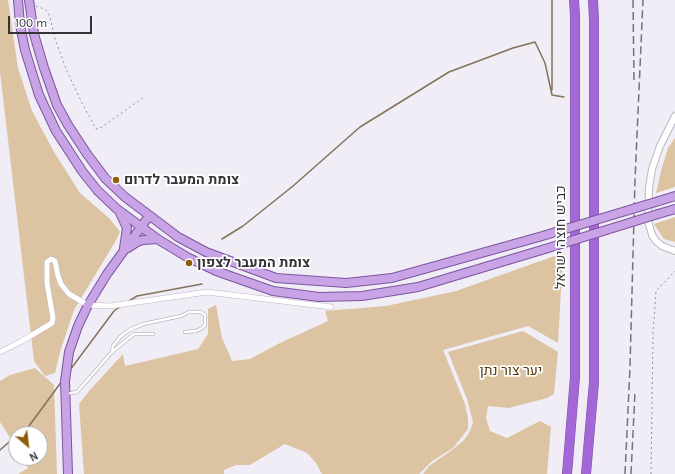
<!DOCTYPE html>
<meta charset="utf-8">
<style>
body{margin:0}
#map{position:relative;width:675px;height:474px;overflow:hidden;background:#f1edf6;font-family:Karla,sans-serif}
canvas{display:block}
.north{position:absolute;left:8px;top:426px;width:40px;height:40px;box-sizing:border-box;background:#fff;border:1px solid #aeadaf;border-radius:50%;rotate:152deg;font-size:11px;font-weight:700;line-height:16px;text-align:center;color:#343336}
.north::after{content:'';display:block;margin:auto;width:14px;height:18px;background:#8d5e05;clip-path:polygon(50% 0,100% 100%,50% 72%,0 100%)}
.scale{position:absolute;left:8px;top:16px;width:84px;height:18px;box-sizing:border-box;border:2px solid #343336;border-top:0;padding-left:5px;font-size:12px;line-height:14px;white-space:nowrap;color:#343336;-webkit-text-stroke:3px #fff;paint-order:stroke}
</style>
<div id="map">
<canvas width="675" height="474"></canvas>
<div class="north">N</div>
<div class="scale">100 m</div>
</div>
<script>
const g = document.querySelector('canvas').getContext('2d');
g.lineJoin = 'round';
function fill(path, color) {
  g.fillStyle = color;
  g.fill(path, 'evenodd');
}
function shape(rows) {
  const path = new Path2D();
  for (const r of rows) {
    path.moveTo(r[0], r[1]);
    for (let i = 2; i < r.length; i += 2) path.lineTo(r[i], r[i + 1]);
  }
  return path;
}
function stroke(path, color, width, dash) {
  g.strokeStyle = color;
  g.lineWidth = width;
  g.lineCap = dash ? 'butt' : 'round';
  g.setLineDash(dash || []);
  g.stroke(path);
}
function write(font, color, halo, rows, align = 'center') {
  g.font = font + ' Karla,Heebo,sans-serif';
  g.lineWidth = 3.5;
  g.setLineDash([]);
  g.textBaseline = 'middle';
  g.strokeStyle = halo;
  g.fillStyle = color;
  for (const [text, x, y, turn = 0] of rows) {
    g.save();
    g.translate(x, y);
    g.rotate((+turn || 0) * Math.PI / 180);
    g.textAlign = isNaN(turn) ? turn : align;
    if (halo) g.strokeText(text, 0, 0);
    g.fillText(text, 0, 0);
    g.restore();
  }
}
fill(shape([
 [0,0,8,0,18,68,32,111,54,152,80,193,110,219,120,232,115,242,74,310,60,352,55,373,45,376,34,361,0,72],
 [675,138,675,187,656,193,661,171,668,148],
 [675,217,675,242,664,239,654,224],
 [563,253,558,343,528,326,443,350,465,404,468,418,468,429,453,448,432,461,419,474,322,474,316,463,307,453,285,444,250,465,236,465,224,470,224,474,84,474,79,404,89,391,123,354,125,366,198,349,208,334,208,309,216,305,222,338,232,361,250,359,280,343,328,321,325,311,386,306,456,291],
 [523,331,558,352,554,394,547,398,509,408,488,406,486,418,490,431,507,438,540,421,551,427,547,474,423,474,429,466,452,450,464,440,470,431,473,422,467,399,448,352],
 [35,368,54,385,57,474,18,474,28,468,23,458,40,458,40,434,16,434,16,447,0,422,0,381,10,375]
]), '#dcc4a2');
stroke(shape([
 [552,0,552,90],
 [222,239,243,226,293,186,360,127,449,72,513,48,535,42,545,63,552,95,564,97],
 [129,301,137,296,202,284],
 [70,370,114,311,121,306],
 [19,434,29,426,62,381],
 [0,450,16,436]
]), '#84725a', 1.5);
const service = shape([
 [112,352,113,346,120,337,129,330,143,324,181,316,189,312,201,312,205,315,205,325,202,328,196,331,185,332],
 [66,394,77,392,112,352,134,334,153,334]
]);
const minor = shape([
 [0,352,22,341,52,323,53,318,47,283,47,262,51,259,55,261,58,276,61,284,69,294,88,305,110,306,207,292,331,307]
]);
const tertiary = shape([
 [675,116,660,146,652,169,649,188,648,221,652,235,656,241,662,246,675,251]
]);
const primary = shape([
 [18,0,20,25,25,50,39,95,56,131,82,171,97,190,117,209,159,240,187,257,216,271,273,291,319,297,362,296,418,287,545,249],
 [29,0,34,34,44,68,57,105,68,125,87,154,105,178,125,197,178,237,206,252,276,278,346,283,392,278,539,237],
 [659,201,675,196],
 [120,213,127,228,124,248],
 [658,214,675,209],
 [128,248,137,242,143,240,158,239],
 [68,474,65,381,69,352,78,326,88,305,107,274,149,216]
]);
const motorway = shape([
 [567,474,575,377,575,16,574,0],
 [586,474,594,382,594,20,593,0]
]);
stroke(service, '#bbb7bf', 4);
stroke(minor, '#bbb7bf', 6);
stroke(tertiary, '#bbb7bf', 8);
stroke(primary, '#7c559f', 10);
stroke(motorway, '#7c559f', 10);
stroke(shape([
 [36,6,44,9,47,11,50,17,55,39,67,71,82,103,96,129,102,127,144,97],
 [651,474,653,333,656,291,675,271]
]), '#918f94', 1, [2, 3]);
stroke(service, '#fff', 2.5);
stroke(minor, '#fff', 5);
stroke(tertiary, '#fff', 6);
stroke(primary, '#c8a4e7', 8);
stroke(motorway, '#a367d7', 9);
stroke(shape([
 [633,0,634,82],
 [625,474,630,367,635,180,643,0],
 [631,474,635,392]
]), '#757378', 1.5, [8, 4]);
const primaryBridge = shape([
 [539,237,659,201],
 [545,249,658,214]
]);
stroke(primaryBridge, '#7c559f', 10, []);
stroke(primaryBridge, '#c8a4e7', 8);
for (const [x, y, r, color] of [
 [116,180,4,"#8d5e05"],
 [189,263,4,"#8d5e05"]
]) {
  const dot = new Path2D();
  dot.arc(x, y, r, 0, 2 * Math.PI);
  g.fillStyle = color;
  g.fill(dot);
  stroke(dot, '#fff', 1.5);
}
write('bold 14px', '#343336', '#fff', [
 ["צומת המעבר לדרום",124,180],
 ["צומת המעבר לצפון",197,263]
], 'left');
write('14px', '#343336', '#fff', [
 ["כביש חוצה ישראל",561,237,-90]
]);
write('14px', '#573b0e', '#fff', [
 ["יער צור נתן",511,371]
]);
</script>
